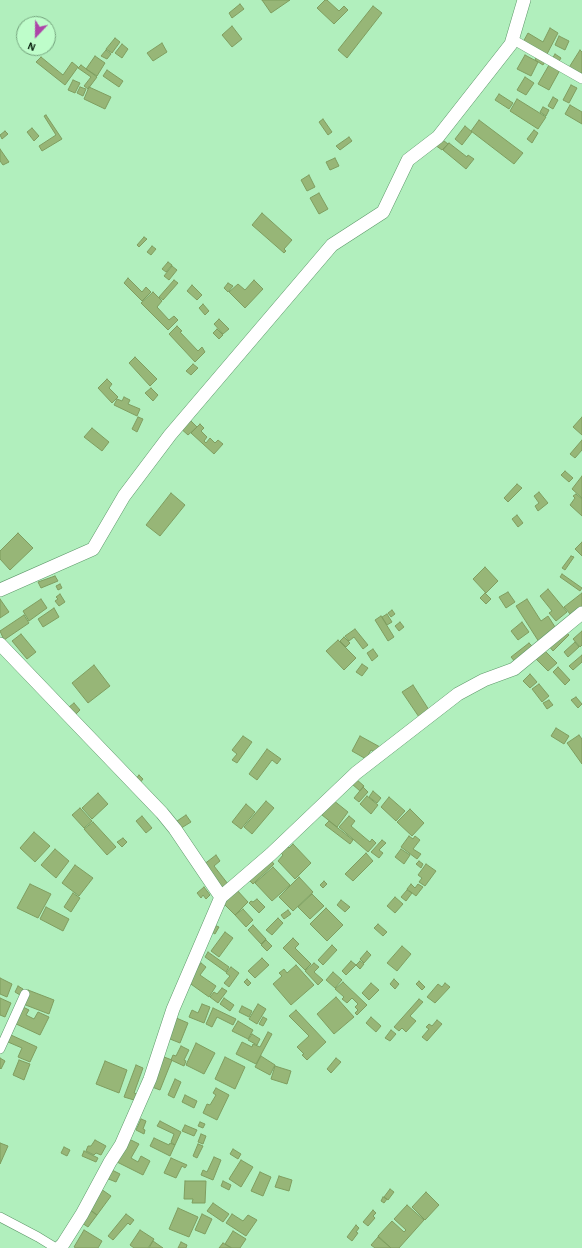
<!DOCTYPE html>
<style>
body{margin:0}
#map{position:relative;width:582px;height:1248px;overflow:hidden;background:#b1efbd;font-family:"Alegreya Sans",sans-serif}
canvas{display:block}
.north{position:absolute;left:16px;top:16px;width:40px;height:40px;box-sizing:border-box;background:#befdca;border:1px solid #74a37d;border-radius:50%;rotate:202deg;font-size:11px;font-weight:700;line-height:16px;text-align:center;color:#041c0a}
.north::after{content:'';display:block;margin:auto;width:14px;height:18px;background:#ad45a8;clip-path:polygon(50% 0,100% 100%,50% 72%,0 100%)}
</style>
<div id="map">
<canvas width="582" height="1248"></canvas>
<div class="north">N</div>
</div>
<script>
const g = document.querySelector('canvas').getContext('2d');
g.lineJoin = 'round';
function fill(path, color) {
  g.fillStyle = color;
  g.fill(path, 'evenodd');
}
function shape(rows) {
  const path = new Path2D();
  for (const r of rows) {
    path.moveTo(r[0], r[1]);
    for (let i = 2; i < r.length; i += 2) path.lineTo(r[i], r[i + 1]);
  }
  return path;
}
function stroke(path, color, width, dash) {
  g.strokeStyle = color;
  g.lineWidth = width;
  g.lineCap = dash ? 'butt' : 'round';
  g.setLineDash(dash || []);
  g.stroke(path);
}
const building = shape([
 [262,0,290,0,271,13,262,0],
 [325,0,327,0,339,11,344,6,348,10,334,24,317,8,325,0],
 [240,4,244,9,232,18,229,13,240,4],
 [373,6,382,13,347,58,338,50,373,6],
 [232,26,242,39,232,47,222,35,232,26],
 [550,28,558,33,546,56,523,42,528,33,543,42,550,28],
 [559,36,569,41,565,50,555,45,559,36],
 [115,38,120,42,112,53,106,49,115,38],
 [162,43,167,52,153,61,147,53,162,43],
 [122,44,128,49,122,58,115,53,122,44],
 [106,50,111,54,107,59,101,56,106,50],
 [580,50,582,52,582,72,579,76,568,69,580,50],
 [555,54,561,58,558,63,552,59,555,54],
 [525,55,538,62,531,76,517,69,525,55],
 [537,55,546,60,543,65,535,60,537,55],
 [95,56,105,63,97,76,86,69,95,56],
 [41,57,63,75,72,62,78,67,65,85,36,62,41,57],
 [81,65,97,77,88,89,84,86,91,77,78,68,81,65],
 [549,65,560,70,549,90,538,84,549,65],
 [107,70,123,81,119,87,103,76,107,70],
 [525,77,534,83,526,95,517,90,525,77],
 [73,80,80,83,75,93,68,90,73,80],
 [571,85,577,88,569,103,563,100,571,85],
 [80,87,86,89,83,96,77,93,80,87],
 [89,87,111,97,105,109,84,99,89,87],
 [499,94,513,103,509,109,495,100,499,94],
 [553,97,558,100,553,109,548,106,553,97],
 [517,99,546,117,538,129,510,111,517,99],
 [570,105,582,112,582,124,565,114,570,105],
 [543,107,549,110,546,116,540,112,543,107],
 [46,115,62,139,42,151,39,146,56,135,44,116,46,115],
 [323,119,332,132,328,135,319,122,323,119],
 [479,120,523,153,514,164,471,131,479,120],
 [465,126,472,132,462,145,455,139,465,126],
 [32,128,39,136,34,141,27,132,32,128],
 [534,130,538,133,532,143,527,139,534,130],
 [5,131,8,134,2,139,0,135,5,131],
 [349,137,352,141,340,150,336,146,349,137],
 [439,137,448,144,442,150,435,145,439,137],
 [449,143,467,157,468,155,474,159,466,169,443,150,449,143],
 [0,149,9,162,3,165,0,161,0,149],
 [335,158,339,166,330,170,326,162,335,158],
 [309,175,315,187,307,191,301,180,309,175],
 [319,193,328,209,319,214,310,198,319,193],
 [262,213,292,240,284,249,286,251,284,253,252,225,262,213],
 [144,237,147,239,139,247,137,245,144,237],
 [152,246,156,249,151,255,147,252,152,246],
 [168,262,172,265,166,272,162,269,168,262],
 [172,266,177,270,169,280,164,276,172,266],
 [128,278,142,292,146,287,151,292,142,301,124,283,128,278],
 [174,280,178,283,163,300,159,297,174,280],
 [254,280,263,289,245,308,229,292,238,284,245,290,254,280],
 [228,283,233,286,228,292,224,288,228,283],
 [192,285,202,295,197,300,187,291,192,285],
 [153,292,162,301,157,307,169,320,174,316,178,320,168,330,141,303,153,292],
 [203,304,209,311,205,315,199,308,203,304],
 [219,319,229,329,223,334,214,324,219,319],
 [177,326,182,331,180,332,198,351,202,347,205,352,195,362,169,334,177,326],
 [217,329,223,335,219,339,213,333,217,329],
 [135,357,157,379,150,386,129,363,135,357],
 [193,364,198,368,191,375,186,371,193,364],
 [107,379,112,384,109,388,118,397,112,403,98,388,107,379],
 [151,388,158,395,153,401,145,393,151,388],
 [124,397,130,400,128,404,140,409,137,416,114,405,117,399,122,401,124,397],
 [138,417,143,419,137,432,132,429,138,417],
 [582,417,582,435,573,427,582,417],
 [188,418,197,427,188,435,179,427,188,418],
 [200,424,204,428,201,431,207,437,204,441,206,443,210,438,215,443,218,440,223,444,214,454,191,433,200,424],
 [92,428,109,442,102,451,84,437,92,428],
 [582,440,582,450,575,458,570,454,582,440],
 [565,471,573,478,569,482,561,475,565,471],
 [582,476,582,498,572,489,582,476],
 [517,484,522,488,508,502,504,498,517,484],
 [539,492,548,503,538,511,535,506,539,503,534,496,539,492],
 [171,493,185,505,160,536,146,525,171,493],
 [576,494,582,499,582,516,570,505,575,498,573,496,576,494],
 [517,515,523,523,518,527,512,519,517,515],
 [18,533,33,548,10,570,0,559,0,551,18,533],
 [582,542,582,556,575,549,582,542],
 [571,556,574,557,565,570,562,568,571,556],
 [485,567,498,581,486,593,473,579,485,567],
 [562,574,582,588,580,591,560,577,562,574],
 [55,576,58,581,41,588,38,582,55,576],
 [60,584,62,588,58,590,56,586,60,584],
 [548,589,567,612,556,621,549,613,552,611,540,596,548,589],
 [508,592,515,602,506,608,499,597,508,592],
 [485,593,491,599,486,604,480,598,485,593],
 [582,593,582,606,571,615,564,607,582,593],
 [60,594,65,602,59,606,55,601,58,599,56,597,60,594],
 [0,599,9,612,0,618,0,599],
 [41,599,47,608,29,621,23,611,41,599],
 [527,599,541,621,548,616,557,630,539,642,516,606,527,599],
 [54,608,59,617,43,627,38,619,54,608],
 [392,610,395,614,391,617,388,613,392,610],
 [387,614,392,622,387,625,382,617,387,614],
 [24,615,29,623,4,640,0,631,24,615],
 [381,616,394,637,388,641,375,620,381,616],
 [400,622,404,627,399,631,395,626,400,622],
 [522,622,529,632,518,640,511,631,522,622],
 [355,629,368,645,363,649,354,637,349,641,345,636,355,629],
 [563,629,569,635,553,651,548,645,563,629],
 [582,631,582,645,580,647,573,639,582,631],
 [21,634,36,652,27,659,12,641,21,634],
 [344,637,350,643,346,647,340,641,344,637],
 [338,640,356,658,344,670,326,651,338,640],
 [575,642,579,647,568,657,564,652,575,642],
 [529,643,534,648,516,663,511,657,529,643],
 [373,649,378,656,372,661,367,653,373,649],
 [544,650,557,663,548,671,535,658,544,650],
 [582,655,582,662,573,670,569,666,582,655],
 [362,664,368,668,362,676,356,672,362,664],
 [94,665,110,686,88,703,72,683,94,665],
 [558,667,570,680,565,685,553,672,558,667],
 [530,674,537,682,530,688,523,681,530,674],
 [539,684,549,696,542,702,532,689,539,684],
 [413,685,429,710,419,717,402,692,413,685],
 [576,697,582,704,578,708,571,700,576,697],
 [549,700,553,705,547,709,543,703,549,700],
 [74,703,80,710,76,714,69,707,74,703],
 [556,728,569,736,564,744,551,736,556,728],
 [579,735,582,739,582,764,567,743,579,735],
 [243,736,252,742,237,763,232,760,237,754,232,750,243,736],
 [360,736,380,747,376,753,371,750,366,759,352,751,360,736],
 [267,749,281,759,277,764,272,760,257,780,249,774,267,749],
 [139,775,143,779,139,784,134,781,139,775],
 [356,779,364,786,360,791,352,784,356,779],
 [363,787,368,792,359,802,354,798,363,787],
 [373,791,381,798,377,803,369,797,373,791],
 [98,793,108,804,92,819,82,808,98,793],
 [367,796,378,805,371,814,360,804,367,796],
 [389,797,405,811,396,821,381,807,389,797],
 [333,800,348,812,337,827,322,815,333,800],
 [266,801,274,808,252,834,244,827,266,801],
 [246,804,255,812,241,829,232,822,246,804],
 [80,808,92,821,84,828,72,815,80,808],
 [410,809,424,823,412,836,397,822,410,809],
 [186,815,191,822,178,830,174,823,186,815],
 [142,816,152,828,146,833,136,821,142,816],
 [349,816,355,821,351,826,370,842,372,839,376,843,368,852,339,827,349,816],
 [329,821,353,840,350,844,325,825,329,821],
 [93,822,116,847,107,855,84,829,93,822],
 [34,832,50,846,35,862,20,848,34,832],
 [409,836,413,839,415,836,420,840,413,849,421,854,417,859,401,847,409,836],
 [123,838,127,842,122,847,117,842,123,838],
 [382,840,386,843,379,850,383,853,379,858,371,852,382,840],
 [293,844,311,863,295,879,278,861,283,855,280,852,286,845,289,848,293,844],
 [55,849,69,861,56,878,41,865,55,849],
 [401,849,410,855,404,864,395,857,401,849],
 [366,853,373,861,353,881,345,874,366,853],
 [216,855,220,861,214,866,228,884,221,888,203,865,216,855],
 [269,858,274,864,253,884,247,878,269,858],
 [419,861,423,864,421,868,416,864,419,861],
 [426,864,436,871,425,886,419,882,422,878,418,875,426,864],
 [75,865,93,878,79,896,62,883,75,865],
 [273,867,290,885,272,901,255,883,273,867],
 [299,877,313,892,293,911,279,897,299,877],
 [324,881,327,884,323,888,320,885,324,881],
 [30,884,51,894,38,918,17,908,30,884],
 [411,884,415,888,418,884,423,887,416,896,407,889,411,884],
 [204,887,210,895,206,899,203,895,201,898,197,893,204,887],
 [236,889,248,902,235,915,222,902,236,889],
 [407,890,412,893,406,901,401,897,407,890],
 [73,893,80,898,71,912,64,907,73,893],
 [312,894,324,906,310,919,298,907,312,894],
 [395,897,403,904,395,913,387,906,395,897],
 [257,899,265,907,259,913,249,903,251,901,253,902,257,899],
 [341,900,350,907,345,912,337,905,341,900],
 [46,907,69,919,63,931,40,919,46,907],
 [326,908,343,925,327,941,310,924,326,908],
 [243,909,253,920,246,927,235,915,243,909],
 [288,910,291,914,284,919,281,915,288,910],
 [278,918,283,923,272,935,266,930,278,918],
 [378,924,387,932,383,936,374,928,378,924],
 [214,925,219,927,215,934,210,931,214,925],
 [253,925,266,939,261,944,248,930,253,925],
 [225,932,233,938,219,957,211,951,225,932],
 [293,938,299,944,295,948,311,964,305,970,283,948,293,938],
 [266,940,272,946,267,951,261,945,266,940],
 [332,945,337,950,323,965,318,960,332,945],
 [402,946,411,954,397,971,387,963,402,946],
 [367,951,371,955,364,963,360,959,367,951],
 [208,952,229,967,226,972,205,957,208,952],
 [262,958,269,965,255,978,248,971,262,958],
 [351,961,356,965,346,975,342,971,351,961],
 [360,961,364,964,360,969,356,965,360,961],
 [201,963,206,967,200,975,216,986,209,997,188,982,201,963],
 [314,963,319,967,314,972,323,980,318,985,305,971,314,963],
 [296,965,314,985,291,1005,273,984,282,976,279,973,284,969,287,973,296,965],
 [231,967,239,973,229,987,224,983,230,976,226,973,231,967],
 [333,972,342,980,335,988,326,980,333,972],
 [0,978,12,984,7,997,0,994,0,978],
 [247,979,251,983,248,986,244,982,247,979],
 [394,979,399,984,395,989,390,984,394,979],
 [419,981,425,987,422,990,416,984,419,981],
 [343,982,367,1005,357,1015,355,1013,358,1010,355,1007,358,1004,352,998,347,1003,342,999,344,997,335,989,343,982],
 [371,983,379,990,369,1000,362,993,371,983],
 [445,983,450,987,435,1003,427,997,438,984,442,987,445,983],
 [18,986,23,989,20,995,15,992,18,986],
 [222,988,227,991,218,1003,210,997,214,992,217,994,222,988],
 [28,990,54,1000,49,1014,23,1004,28,990],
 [336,997,354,1017,334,1034,317,1014,336,997],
 [0,998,11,1003,5,1017,0,1015,0,998],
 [224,998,234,1005,230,1011,220,1004,224,998],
 [419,999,423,1002,410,1016,416,1021,406,1032,402,1028,399,1031,394,1027,419,999],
 [202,1004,210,1007,204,1023,189,1017,192,1010,198,1013,202,1004],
 [258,1004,266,1009,257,1024,249,1019,258,1004],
 [21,1006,29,1010,26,1015,34,1019,38,1012,49,1017,40,1035,14,1023,21,1006],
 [242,1006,252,1011,249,1017,239,1012,242,1006],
 [213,1008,236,1019,233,1025,217,1017,212,1027,206,1024,213,1008],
 [296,1010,326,1042,307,1060,302,1055,304,1054,297,1047,309,1036,289,1016,296,1010],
 [174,1017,188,1023,180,1043,165,1037,174,1017],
 [263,1017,267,1019,263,1026,259,1024,263,1017],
 [371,1017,381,1026,376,1032,366,1023,371,1017],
 [437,1020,442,1024,427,1041,422,1037,429,1029,426,1027,429,1024,432,1026,437,1020],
 [238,1021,253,1030,248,1039,232,1031,238,1021],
 [391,1030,396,1034,390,1041,385,1038,391,1030],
 [268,1032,272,1034,256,1064,236,1054,242,1042,252,1047,253,1044,260,1047,268,1032],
 [252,1034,260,1039,257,1045,248,1040,252,1034],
 [11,1035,37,1047,30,1062,18,1057,22,1048,8,1042,11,1035],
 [196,1043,215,1053,204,1074,186,1065,196,1043],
 [181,1046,189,1050,184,1060,186,1061,184,1066,171,1060,173,1055,176,1056,181,1046],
 [261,1056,275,1065,270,1075,255,1067,261,1056],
 [164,1057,172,1060,160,1090,152,1087,164,1057],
 [225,1057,245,1067,235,1089,215,1079,225,1057],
 [0,1058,5,1061,1,1069,0,1068,0,1058],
 [336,1058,341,1062,331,1073,327,1069,336,1058],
 [19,1060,30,1064,24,1080,13,1075,19,1060],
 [105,1061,127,1070,119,1093,96,1084,105,1061],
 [136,1065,143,1068,134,1093,137,1094,134,1100,124,1097,136,1065],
 [275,1066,291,1071,287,1084,271,1079,275,1066],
 [175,1079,181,1082,174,1098,168,1095,175,1079],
 [216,1088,229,1095,217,1120,203,1113,207,1104,210,1105,216,1095,213,1093,216,1088],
 [185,1095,197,1101,194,1108,182,1102,185,1095],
 [141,1119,146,1121,143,1129,145,1130,144,1134,136,1130,141,1119],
 [160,1121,181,1132,175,1145,171,1142,174,1134,157,1126,160,1121],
 [200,1122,205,1124,203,1128,198,1126,200,1122],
 [185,1125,197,1130,194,1136,182,1131,185,1125],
 [201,1134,206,1136,203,1144,198,1142,201,1134],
 [154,1138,169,1145,170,1143,175,1145,170,1156,150,1146,154,1138],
 [129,1139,139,1144,131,1158,138,1162,141,1156,150,1161,143,1175,117,1162,129,1139],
 [95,1140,106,1146,101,1155,96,1153,94,1155,86,1151,88,1146,91,1146,95,1140],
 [0,1143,8,1146,0,1164,0,1143],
 [198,1144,203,1146,197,1158,193,1156,198,1144],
 [64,1147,70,1150,67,1156,61,1153,64,1147],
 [233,1149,241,1154,238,1159,230,1154,233,1149],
 [84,1151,98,1158,96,1162,82,1156,84,1151],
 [214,1157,221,1160,213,1180,201,1175,203,1170,207,1172,214,1157],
 [171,1158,187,1165,185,1168,182,1166,176,1178,164,1173,171,1158],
 [241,1160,253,1167,241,1187,229,1179,241,1160],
 [110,1169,120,1174,116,1182,106,1178,110,1169],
 [260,1172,271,1177,263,1196,251,1191,260,1172],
 [279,1176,292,1180,289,1191,275,1187,279,1176],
 [185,1181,206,1181,205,1203,192,1203,193,1199,184,1199,185,1181],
 [223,1181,231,1185,229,1190,221,1186,223,1181],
 [101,1189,111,1196,97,1215,88,1208,101,1189],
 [390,1189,394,1192,388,1200,384,1197,390,1189],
 [426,1192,439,1205,425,1220,412,1207,426,1192],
 [383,1197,387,1199,384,1203,381,1201,383,1197],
 [213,1203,229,1214,223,1222,207,1211,213,1203],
 [407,1205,424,1220,399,1248,391,1248,378,1236,392,1221,404,1232,406,1230,394,1219,407,1205],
 [178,1208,198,1217,189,1237,169,1229,178,1208],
 [88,1209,97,1215,88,1227,79,1221,88,1209],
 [373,1210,376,1213,373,1216,375,1218,368,1226,363,1222,373,1210],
 [126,1214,134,1220,130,1225,128,1223,113,1240,108,1236,126,1214],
 [202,1214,212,1219,205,1234,195,1230,202,1214],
 [232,1214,243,1221,248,1215,257,1220,246,1236,226,1223,232,1214],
 [356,1225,359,1228,356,1232,358,1233,352,1241,347,1237,356,1225],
 [84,1230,102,1241,98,1248,76,1248,74,1247,84,1230],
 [140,1230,154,1239,148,1248,134,1248,130,1245,140,1230],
 [233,1231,246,1239,240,1248,232,1248,225,1244,233,1231],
 [378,1237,391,1248,375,1248,371,1245,378,1237],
 [153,1241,163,1248,149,1248,153,1241],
 [181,1242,187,1245,186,1248,178,1248,181,1242],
 [223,1243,231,1248,219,1248,223,1243]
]);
fill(building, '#97b677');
stroke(building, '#7f9d5f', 1);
const street = shape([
 [512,39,582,79],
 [0,1049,25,994],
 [0,1217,38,1237,56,1248]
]);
const secondary = shape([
 [0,590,93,549,124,496,170,435,332,245,383,212,408,160,438,137,511,44,524,0],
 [0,644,162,813,175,829,221,897],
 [59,1248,63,1244,82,1214,110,1162,121,1145,150,1079,173,1009,221,897,271,854,356,773,458,694,484,680,514,669,582,613]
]);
stroke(street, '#5e996a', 10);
stroke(secondary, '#5e996a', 14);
stroke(street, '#fff', 9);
stroke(secondary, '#fff', 13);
</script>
